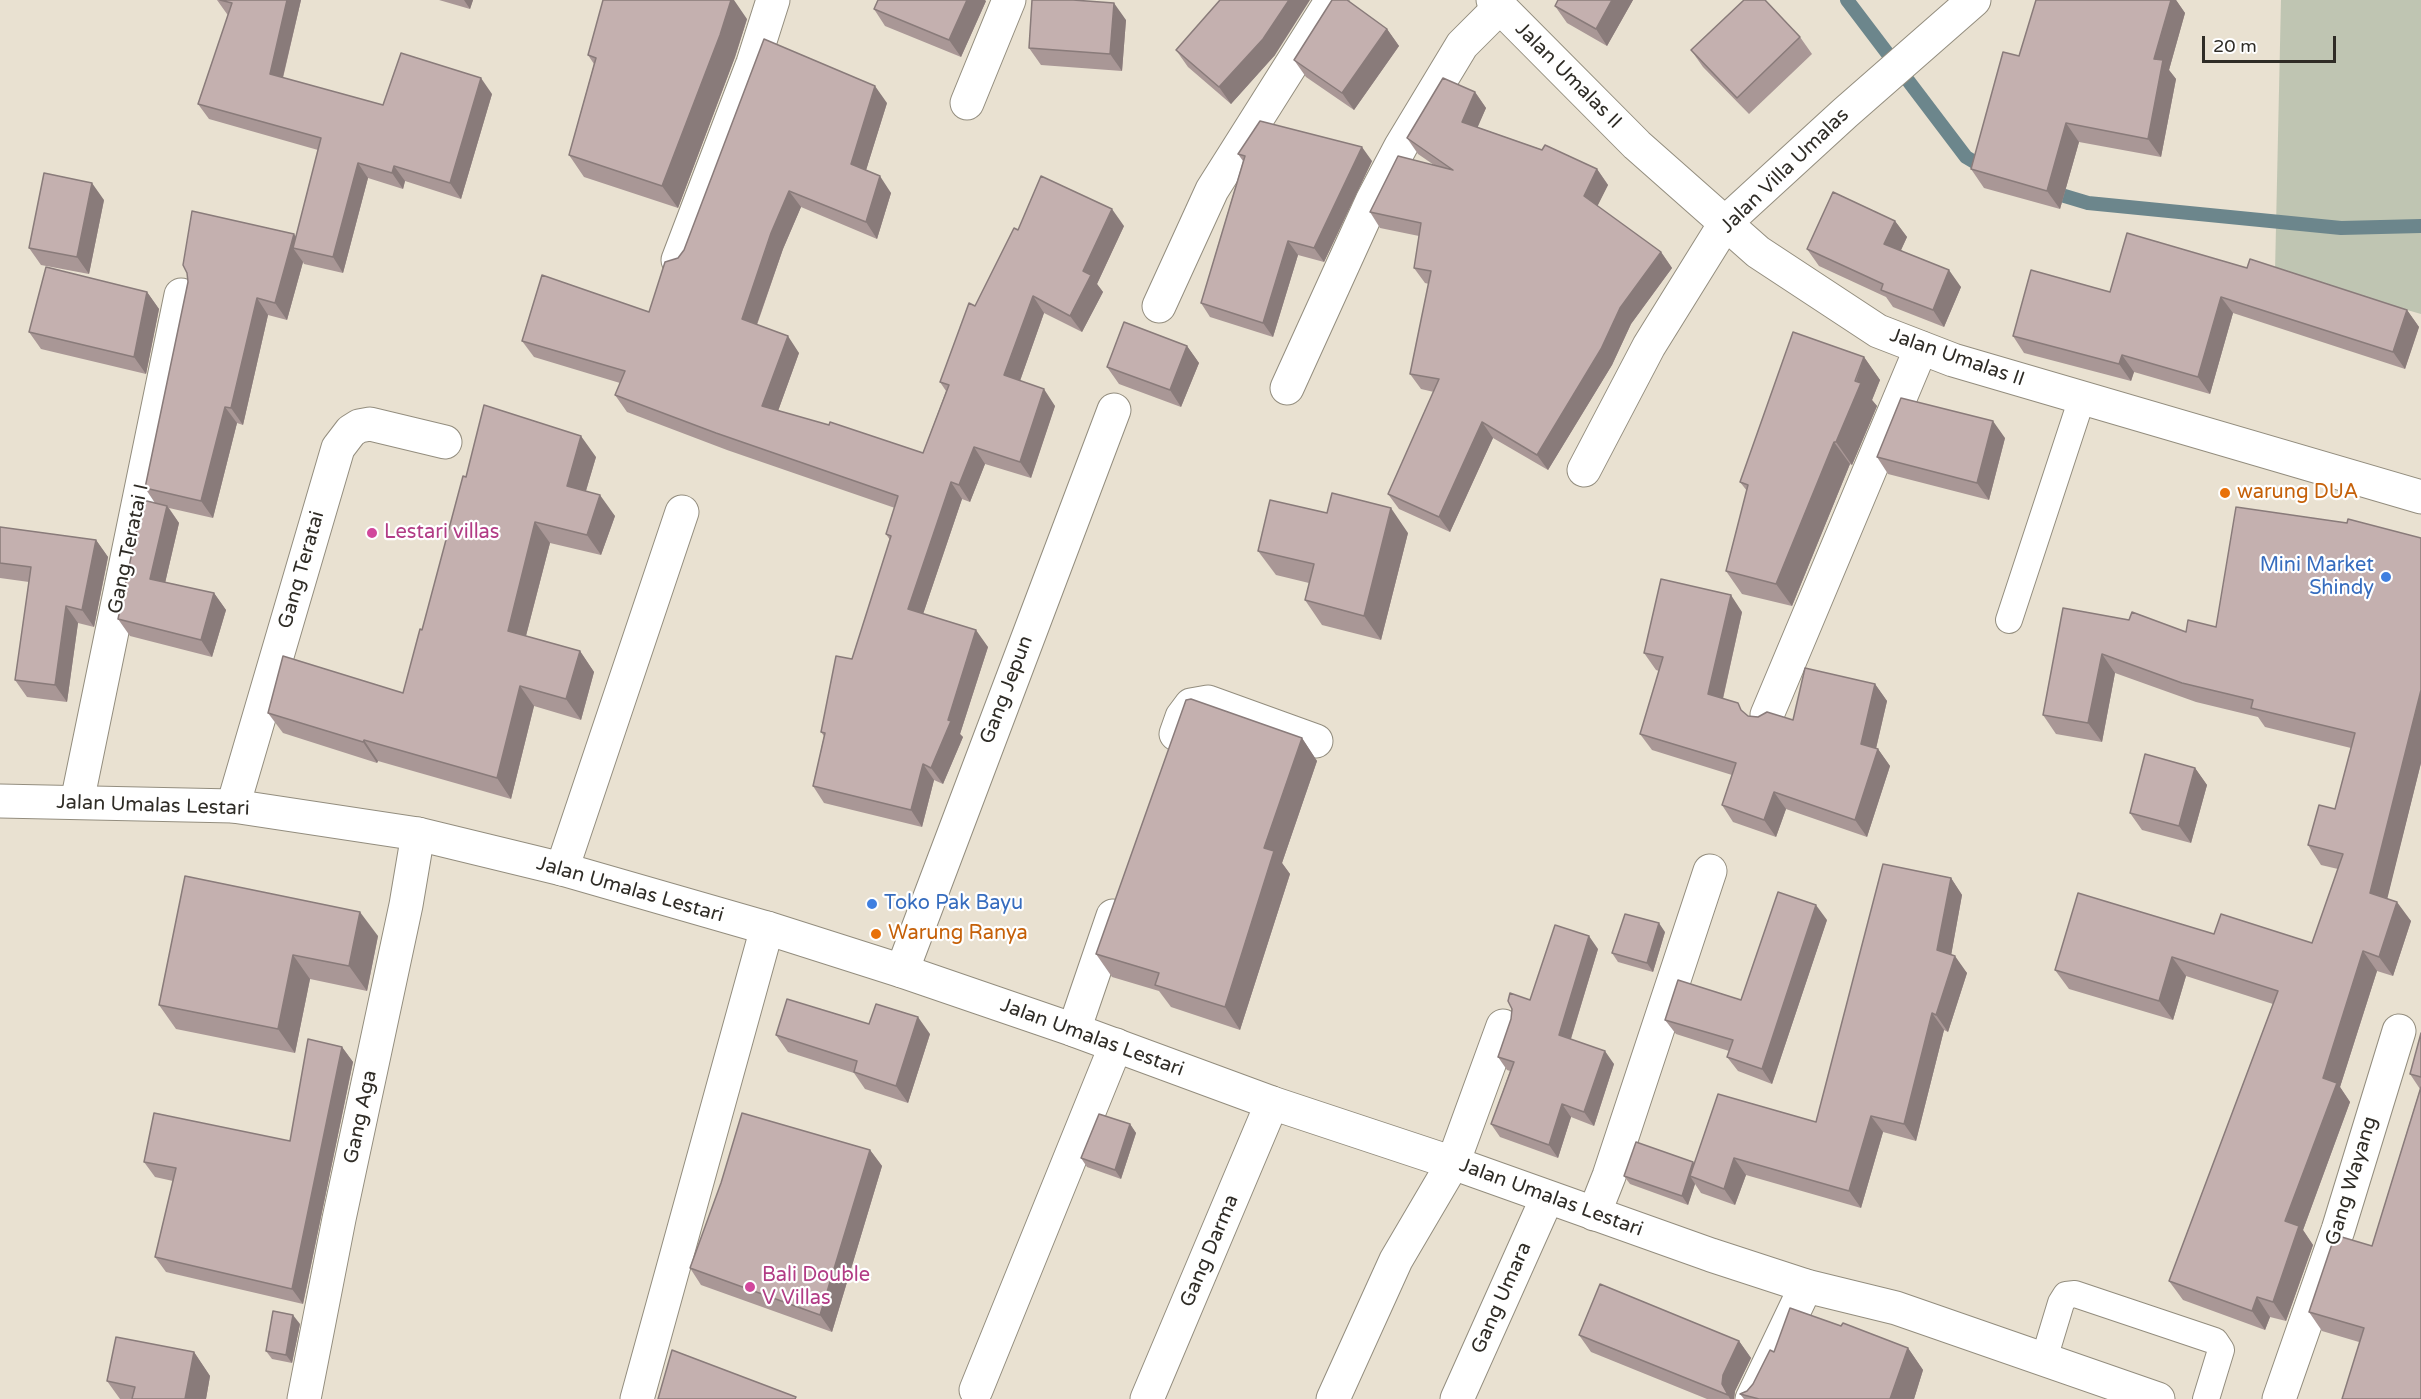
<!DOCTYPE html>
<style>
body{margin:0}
#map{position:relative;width:2421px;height:1399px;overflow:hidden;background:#e9e1d1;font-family:"Varela Round",sans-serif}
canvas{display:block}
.scale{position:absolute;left:2202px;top:36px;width:134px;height:27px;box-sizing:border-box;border:3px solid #2f2c26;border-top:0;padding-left:8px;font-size:18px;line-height:21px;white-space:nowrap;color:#2f2c26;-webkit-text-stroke:4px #fff;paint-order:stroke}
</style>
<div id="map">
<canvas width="2421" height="1399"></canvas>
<div class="scale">20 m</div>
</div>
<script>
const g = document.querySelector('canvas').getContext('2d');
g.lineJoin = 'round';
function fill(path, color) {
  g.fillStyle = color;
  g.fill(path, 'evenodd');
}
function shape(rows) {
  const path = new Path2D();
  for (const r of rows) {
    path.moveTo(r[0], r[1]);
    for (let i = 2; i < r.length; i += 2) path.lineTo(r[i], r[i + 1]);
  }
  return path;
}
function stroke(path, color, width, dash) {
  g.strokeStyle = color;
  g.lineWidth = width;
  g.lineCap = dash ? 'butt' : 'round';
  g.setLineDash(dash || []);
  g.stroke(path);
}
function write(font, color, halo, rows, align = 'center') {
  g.font = font + ' "Varela Round",sans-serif';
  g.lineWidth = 4.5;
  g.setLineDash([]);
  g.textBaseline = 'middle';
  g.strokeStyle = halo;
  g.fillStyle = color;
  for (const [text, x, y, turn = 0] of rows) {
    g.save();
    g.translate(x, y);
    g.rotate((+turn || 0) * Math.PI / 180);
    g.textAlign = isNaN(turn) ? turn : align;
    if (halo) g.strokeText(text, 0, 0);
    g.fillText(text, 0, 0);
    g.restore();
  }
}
fill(shape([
 [2281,0,2421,0,2421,314,2275,272]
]), '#bfc5b2');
stroke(shape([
 [1847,0,1966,157,1988,170],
 [2048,191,2088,203,2341,228,2421,226]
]), '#6c868c', 14);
const service = shape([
 [2009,620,2082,398],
 [2044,1359,2061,1303,2066,1295,2075,1294,2215,1341,2221,1350,2206,1399]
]);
const minor = shape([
 [967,103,1009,0],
 [678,260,753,63,773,0],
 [1159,306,1212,190,1332,0],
 [1287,388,1372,201,1401,146,1462,45,1500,7],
 [1584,470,1649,346,1726,222,1845,113,1974,0],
 [1767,715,1921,348],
 [1176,734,1182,717,1191,705,1208,702,1316,741],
 [77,802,181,295],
 [233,806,338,448,351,431,359,426,370,424,445,442],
 [562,869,682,512],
 [902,971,1114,410],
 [1074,1030,1113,916],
 [1594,1214,1609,1176,1710,871],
 [976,1390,1116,1045],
 [304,1399,339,1219,406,905,418,834],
 [637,1399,767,928],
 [1147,1399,1272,1103],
 [1333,1399,1396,1260,1453,1163,1503,1026],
 [1457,1399,1547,1198],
 [1752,1399,1806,1286],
 [2279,1399,2338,1230,2399,1031]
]);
const tertiary = shape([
 [1493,0,1637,145,1758,252,1878,331,1953,360,2421,497],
 [0,801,233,806,418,834,562,869,767,928,902,971,1074,1030,1272,1103,1453,1163,1711,1255,1806,1286,1896,1308,2158,1399]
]);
stroke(service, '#938d7e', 28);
stroke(minor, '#938d7e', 35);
stroke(tertiary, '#938d7e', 35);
stroke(service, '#fff', 26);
stroke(minor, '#fff', 33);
stroke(tertiary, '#fff', 33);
fill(shape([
 [217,0,301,0,283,78,383,105,492,94,461,199,405,181,403,189,368,178,343,273,304,264,303,262,287,320,268,315,243,425,237,423,213,518,169,508,179,523,165,583,214,593,226,610,212,657,130,636,118,619,155,503,145,488,188,282,296,237,318,150,209,119,198,104,228,15,227,14],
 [439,0,473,0,470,9],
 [1558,0,1633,0,1607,46,1567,23,1555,6],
 [2036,0,2176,0,2185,13,2169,70,2176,79,2161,157,2079,142,2060,209,1984,188,1971,169,2019,56],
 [986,1,961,57,885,26,874,9],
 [747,19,735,57,678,208,584,177,569,155,594,64,588,55],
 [1126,20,1122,71,1041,65,1029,48],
 [1387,29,1399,46,1354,110,1306,77,1294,60],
 [1800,37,1812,54,1749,114,1703,67,1691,50],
 [1176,50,1275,55,1231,104,1188,67],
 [1475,92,1486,108,1477,127,1597,169,1608,185,1597,206,1661,252,1672,268,1631,324,1612,365,1548,470,1493,438,1450,532,1399,509,1388,494,1434,392,1421,389,1410,374,1429,284,1425,283,1414,268,1419,236,1380,228,1370,212,1434,165,1418,154,1407,138],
 [887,103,866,170,891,193,877,239,801,207,783,249,757,325,799,353,778,411,923,453,946,391,940,382,975,306,1018,230,1124,226,1097,284,1103,292,1082,332,1044,313,1020,381,1055,406,1031,478,985,464,970,502,962,499,923,614,988,647,960,734,963,737,943,784,934,780,922,827,824,803,813,786,824,736,821,732,852,659,890,540,886,534,895,508,727,450,627,412,615,395,620,383,534,357,522,341,649,312,678,258],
 [1238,154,1372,161,1324,262,1298,255,1273,337,1210,317,1201,303,1243,161],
 [104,200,89,274,41,265,29,248],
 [1895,221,1907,237,1901,250,1961,287,1944,327,1893,307,1886,297,1819,266,1807,249],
 [2247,268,2407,310,2419,327,2405,369,2233,313,2210,394,2134,372,2131,381,2024,353,2013,336,2110,292],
 [147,292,159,309,146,374,41,349,29,332],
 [1187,346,1199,363,1181,407,1119,384,1107,367],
 [1864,357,1880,380,1872,400,1877,406,1852,465,1850,464,1792,606,1742,594,1726,571,1747,491,1740,482],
 [2005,438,1989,500,1888,474,1877,457],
 [596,457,586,491,615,516,601,555,550,543,526,636,580,651,594,672,581,720,534,706,511,799,378,761,377,763,283,733,268,713,403,693,422,630,466,477],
 [0,527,96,540,108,557,94,627,78,623,67,702,27,697,15,680,29,582,0,578],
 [1408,533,1381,640,1322,625,1305,600,1309,583,1276,575,1258,551],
 [2421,538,2421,763,2387,898,2411,921,2393,976,2377,971,2340,1087,2350,1102,2303,1230,2313,1245,2286,1321,2270,1317,2265,1330,2183,1300,2169,1281,2273,1004,2186,976,2173,1020,2069,989,2055,970,2214,934,2312,943,2338,869,2321,865,2308,845,2335,809,2351,748,2265,727,2258,717,2196,702,2115,673,2102,742,2056,734,2043,715,2063,608,2186,632,2216,627],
 [1742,612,1723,699,1748,716,1793,720,1875,684,1887,701,1876,749,1878,749,1890,766,1867,837,1786,809,1776,837,1733,822,1722,805,1732,775,1652,750,1640,734,1659,671,1656,670,1644,653],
 [1302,738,1317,761,1282,863,1290,874,1240,1030,1171,1007,1159,991,1112,977,1096,954],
 [2195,768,2207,785,2191,843,2142,830,2130,813],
 [185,876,378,936,367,991,310,979,295,1053,176,1029,159,1005],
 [1951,878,1962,895,1951,955,1967,973,1948,1032,1944,1030,1916,1141,1883,1132,1861,1208,1746,1175,1735,1205,1701,1193,1695,1184,1688,1205,1630,1184,1624,1176,1694,1163,1816,1122],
 [1827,920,1772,1084,1738,1071,1727,1057,1729,1051,1676,1034,1665,1020,1741,1000],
 [1665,932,1653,972,1618,962,1612,953],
 [1598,949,1571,1039,1614,1064,1594,1126,1571,1117,1558,1158,1500,1137,1491,1124,1510,1071,1507,1070,1498,1057,1530,1000],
 [869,1024,930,1034,908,1103,865,1089,854,1073,788,1052,776,1035],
 [2421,1033,2421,1399,2359,1342,2322,1331,2309,1312,2372,1246,2420,1089,2410,1074],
 [342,1047,353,1062,303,1304,166,1272,155,1257,173,1181,155,1177,144,1162,290,1141],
 [1130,1124,1136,1133,1121,1179,1087,1167,1081,1158],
 [870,1150,882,1166,832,1332,701,1285,690,1268],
 [300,1324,292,1363,272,1359,266,1351],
 [1841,1326,1908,1348,1923,1370,1914,1399,1744,1399,1740,1394,1747,1391,1753,1384,1774,1352],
 [1579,1335,1739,1341,1751,1358,1735,1391,1734,1399,1707,1399,1591,1352],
 [194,1352,210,1376,206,1399,120,1399,107,1381]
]), '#a99796');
fill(shape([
 [287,0,301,0,280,89,270,74],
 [464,0,473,0,470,9],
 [731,0,734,0,747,19,735,57,678,208,662,186],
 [967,0,985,0,986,1,961,57,949,40],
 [1289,0,1310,0,1275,55,1231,104,1219,87],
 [1612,0,1633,0,1607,46,1596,29],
 [2171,0,2176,0,2185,13,2169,70,2176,79,2161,157,2148,139,2154,59],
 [1114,3,1126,20,1122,71,1110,54],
 [1387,29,1399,46,1354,110,1342,93],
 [481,78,492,94,461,199,450,183],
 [875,86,887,103,863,180,851,164],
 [1475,92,1486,108,1473,138,1462,122],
 [2066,123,2079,142,2060,209,2047,191],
 [1362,147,1372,161,1324,262,1314,248],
 [358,163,368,178,343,273,333,257],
 [394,166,405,181,403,189,392,173],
 [1597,169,1608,185,1595,211,1584,196],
 [880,176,891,193,877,239,866,222],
 [92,183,104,200,89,274,77,257],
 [789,191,801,207,783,249,753,335,742,319,771,233],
 [1112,209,1124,226,1097,284,1103,292,1082,332,1070,316,1083,271],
 [1895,221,1907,237,1896,261,1884,244],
 [294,234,306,251,293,248,303,262,287,320,275,303],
 [1288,241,1298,255,1273,337,1263,323],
 [1661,252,1672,268,1631,324,1612,365,1548,470,1537,455,1620,308],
 [1949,270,1961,287,1944,327,1933,310],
 [147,292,159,309,146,374,134,357],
 [1033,296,1044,313,1016,392,1004,375],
 [2221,297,2233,313,2210,394,2198,377],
 [257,298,268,315,243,425,231,408],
 [2407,310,2419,327,2405,369,2393,352],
 [788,336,799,353,774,422,762,406],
 [1187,346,1199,363,1181,407,1170,390],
 [2122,355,2134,372,2131,381,2119,364],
 [1864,357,1880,380,1872,400,1877,406,1852,465,1836,442],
 [1044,389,1055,406,1031,478,1020,462],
 [225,407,237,423,213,518,201,501],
 [1993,421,2005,438,1989,500,1977,483],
 [1482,422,1493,438,1450,532,1439,517],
 [581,436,596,457,581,507,567,486],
 [1834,442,1850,464,1792,606,1776,584],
 [974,447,985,464,970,502,959,485],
 [951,482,962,499,919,626,908,609],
 [600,495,615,516,601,555,587,535],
 [167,506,179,523,162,596,150,579],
 [1391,508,1408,533,1381,640,1364,616],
 [535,522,550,543,522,651,508,631],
 [96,540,108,557,94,627,82,610],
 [214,593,226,610,212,657,201,640],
 [1731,595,1742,612,1720,711,1708,694],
 [66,606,78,623,67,702,55,685],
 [976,630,988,647,960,734,963,737,943,784,931,768],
 [580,651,594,672,581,720,566,699],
 [2102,654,2115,673,2102,742,2088,723],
 [1875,684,1887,701,1873,761,1861,744],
 [520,686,534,706,511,799,497,778],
 [2421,690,2421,763,2384,912,2370,893],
 [1302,738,1317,761,1282,863,1290,874,1240,1030,1225,1007,1264,848],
 [364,740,378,761,377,763,363,742],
 [1878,749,1890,766,1867,837,1855,820],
 [923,764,934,780,922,827,911,810],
 [2195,768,2207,785,2191,843,2179,826],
 [1774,792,1786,809,1776,837,1764,820],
 [1951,878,1962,895,1949,967,1937,950],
 [2397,902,2411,921,2393,976,2379,957],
 [1816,905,1827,920,1772,1084,1762,1069],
 [360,912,378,936,367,991,349,966],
 [1659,923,1665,932,1653,972,1647,963],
 [1589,936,1598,949,1568,1048,1559,1035],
 [2363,951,2377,971,2340,1087,2350,1102,2303,1230,2313,1245,2286,1321,2273,1302,2285,1221,2323,1078],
 [293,955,310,979,295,1053,278,1029],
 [1955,956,1967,973,1948,1032,1936,1015],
 [2172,957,2186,976,2173,1020,2159,1001],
 [1932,1013,1944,1030,1916,1141,1904,1124],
 [918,1017,930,1034,908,1103,896,1086],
 [342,1047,353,1062,303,1304,292,1289],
 [1605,1051,1614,1064,1594,1126,1584,1112],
 [1562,1104,1571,1117,1558,1158,1549,1145],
 [1871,1116,1883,1132,1861,1208,1849,1191],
 [1130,1124,1136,1133,1121,1179,1115,1170],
 [870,1150,882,1166,832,1332,820,1315],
 [1734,1158,1746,1175,1735,1205,1724,1189],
 [1693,1162,1700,1171,1690,1176,1695,1184,1688,1205,1682,1196],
 [2257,1297,2270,1317,2265,1330,2252,1311],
 [293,1315,300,1324,292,1363,286,1355],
 [1739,1341,1751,1358,1735,1391,1734,1399,1730,1399,1722,1384,1723,1375],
 [1908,1348,1923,1370,1914,1399,1890,1399],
 [194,1352,210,1376,206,1399,185,1399]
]), '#897b7a');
const building = shape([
 [220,0,287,0,270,74,383,105,401,53,481,78,450,183,394,166,392,173,358,163,333,257,293,248,321,138,198,104,232,3,220,0],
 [603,0,731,0,720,35,662,186,569,155,596,58,588,55,603,0],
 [878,0,967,0,949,40,874,9,878,0],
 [1032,0,1073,0,1114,3,1110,54,1029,48,1032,0],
 [1220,0,1289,0,1263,39,1219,87,1176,50,1220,0],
 [1332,0,1347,0,1387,29,1342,93,1294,60,1332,0],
 [1558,0,1612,0,1596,29,1555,6,1558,0],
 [1744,0,1765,0,1800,37,1737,98,1691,50,1744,0],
 [2036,0,2171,0,2154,59,2163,60,2148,139,2066,123,2047,191,1971,169,2003,52,2019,56,2036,0],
 [764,39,875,86,851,164,880,176,866,222,789,191,771,233,742,319,788,336,762,406,829,425,830,422,923,453,949,385,940,382,969,303,975,306,1014,228,1018,230,1041,176,1112,209,1083,271,1091,275,1070,316,1033,296,1004,375,1044,389,1020,462,974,447,959,485,951,482,908,609,976,630,948,720,951,721,931,768,923,764,911,810,813,786,825,733,821,732,836,656,852,659,891,536,886,534,898,496,716,433,615,395,625,371,522,341,542,275,649,312,665,262,678,258,684,250,764,39],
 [1443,78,1475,92,1462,122,1542,150,1545,145,1597,169,1584,196,1661,252,1620,308,1601,349,1537,455,1482,422,1439,517,1388,494,1439,379,1410,374,1431,271,1414,268,1421,223,1370,212,1398,156,1453,170,1407,138,1443,78],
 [1260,121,1362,147,1314,248,1288,241,1263,323,1201,303,1245,156,1238,154,1260,121],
 [44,173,92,183,77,257,29,248,44,173],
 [1833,192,1895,221,1884,244,1949,270,1933,310,1881,290,1883,284,1807,249,1833,192],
 [192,211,294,234,275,303,257,298,231,408,225,407,201,501,145,488,188,282,187,273,183,265,192,211],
 [2127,233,2247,268,2250,259,2407,310,2393,352,2221,297,2198,377,2122,355,2119,364,2013,336,2031,270,2110,292,2127,233],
 [46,267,147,292,134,357,29,332,46,267],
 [1124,322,1187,346,1170,390,1107,367,1124,322],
 [1793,332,1864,357,1855,381,1861,383,1836,442,1834,442,1776,584,1726,571,1748,485,1740,482,1793,332],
 [1901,398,1993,421,1977,483,1877,457,1901,398],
 [484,405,581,436,567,486,600,495,587,535,535,522,508,631,580,651,566,699,520,686,497,778,364,740,363,742,268,713,283,656,403,693,420,629,422,630,463,476,466,477,484,405],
 [1332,493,1391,508,1364,616,1305,600,1314,564,1258,551,1270,500,1327,513,1332,493],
 [143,500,167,506,150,579,214,593,201,640,118,619,143,500],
 [2236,507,2347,523,2348,519,2421,538,2421,690,2370,893,2397,902,2379,957,2363,951,2323,1078,2337,1083,2285,1221,2299,1226,2273,1302,2257,1297,2252,1311,2169,1281,2278,991,2172,957,2159,1001,2055,970,2078,893,2214,934,2221,914,2312,943,2343,854,2308,845,2319,805,2335,809,2355,733,2251,708,2253,700,2182,683,2102,654,2088,723,2043,715,2063,608,2129,620,2132,612,2186,632,2188,620,2216,627,2236,507],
 [0,527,96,540,82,610,66,606,55,685,15,680,31,567,0,563,0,527],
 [1661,579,1731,595,1708,694,1738,703,1741,710,1748,716,1758,717,1767,712,1793,720,1805,668,1875,684,1861,744,1878,749,1855,820,1774,792,1764,820,1722,805,1736,763,1640,734,1663,657,1644,653,1661,579],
 [1191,699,1302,738,1264,848,1274,851,1225,1007,1155,985,1159,973,1096,954,1186,700,1191,699],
 [2145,754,2195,768,2179,826,2130,813,2145,754],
 [1883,864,1951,878,1937,950,1955,956,1936,1015,1932,1013,1904,1124,1871,1116,1849,1191,1734,1158,1724,1189,1690,1176,1718,1094,1816,1122,1883,864],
 [185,876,360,912,349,966,293,955,278,1029,159,1005,185,876],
 [1778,892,1816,905,1762,1069,1727,1057,1733,1040,1665,1020,1678,980,1741,1000,1778,892],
 [1625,914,1659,923,1647,963,1612,953,1625,914],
 [1555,925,1589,936,1559,1035,1605,1051,1584,1112,1562,1104,1549,1145,1491,1124,1514,1062,1498,1057,1511,1019,1512,1009,1508,1001,1510,993,1530,1000,1555,925],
 [787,999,869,1024,876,1004,918,1017,896,1086,854,1072,857,1061,776,1035,787,999],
 [2421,1033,2421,1077,2410,1074,2421,1033],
 [308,1039,342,1047,292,1289,155,1257,176,1168,144,1162,154,1113,290,1141,308,1039],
 [2421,1087,2421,1399,2342,1399,2364,1328,2309,1312,2335,1235,2372,1246,2421,1087],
 [742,1113,870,1150,820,1315,690,1268,721,1183,742,1113],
 [1099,1114,1130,1124,1115,1170,1081,1158,1099,1114],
 [1636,1142,1693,1162,1682,1196,1624,1176,1636,1142],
 [1600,1284,1739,1341,1723,1375,1722,1384,1728,1395,1579,1335,1600,1284],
 [1790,1308,1841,1326,1843,1323,1908,1348,1890,1399,1759,1399,1740,1394,1747,1391,1753,1384,1770,1350,1774,1352,1790,1308],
 [273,1311,293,1315,286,1355,266,1351,273,1311],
 [116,1337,194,1352,185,1399,132,1399,135,1387,107,1381,116,1337],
 [672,1350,796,1397,795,1399,658,1399,672,1350]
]);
fill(building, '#c4b0af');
stroke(building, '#897b7a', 1.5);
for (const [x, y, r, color] of [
 [2225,493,6,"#e8710a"],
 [372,533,6,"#d1479c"],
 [2386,577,6,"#3f7fe0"],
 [872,904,6,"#3f7fe0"],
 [876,934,6,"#e8710a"],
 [750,1287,6,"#d1479c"]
]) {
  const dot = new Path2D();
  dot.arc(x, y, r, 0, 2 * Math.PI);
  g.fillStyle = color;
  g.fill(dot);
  stroke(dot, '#fff', 2);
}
write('20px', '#2f2c26', '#fff', [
 ["Jalan Umalas II",1568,76,45],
 ["Jalan Villa Umalas",1785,171,-44],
 ["Jalan Umalas II",1957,358,19],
 ["Gang Teratai I",129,549,-78],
 ["Gang Teratai",302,570,-74],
 ["Gang Jepun",1007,690,-69],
 ["Jalan Umalas Lestari",153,806,2],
 ["Jalan Umalas Lestari",630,890,16],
 ["Jalan Umalas Lestari",1092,1038,20],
 ["Gang Aga",361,1117,-78],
 ["Gang Wayang",2352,1181,-73],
 ["Jalan Umalas Lestari",1551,1198,20],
 ["Gang Darma",1210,1251,-67],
 ["Gang Umara",1502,1298,-66]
]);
write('20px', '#c56008', '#fff', [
 ["warung DUA",2237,493],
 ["Warung Ranya",888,934]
], 'left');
write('20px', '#b23c85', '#fff', [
 ["Lestari villas",384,533],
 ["Bali Double",762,1276],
 ["V Villas",762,1299]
], 'left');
write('20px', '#366cbe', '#fff', [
 ["Mini Market",2374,566],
 ["Shindy",2374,589],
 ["Toko Pak Bayu",884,904,"left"]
], 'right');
</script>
